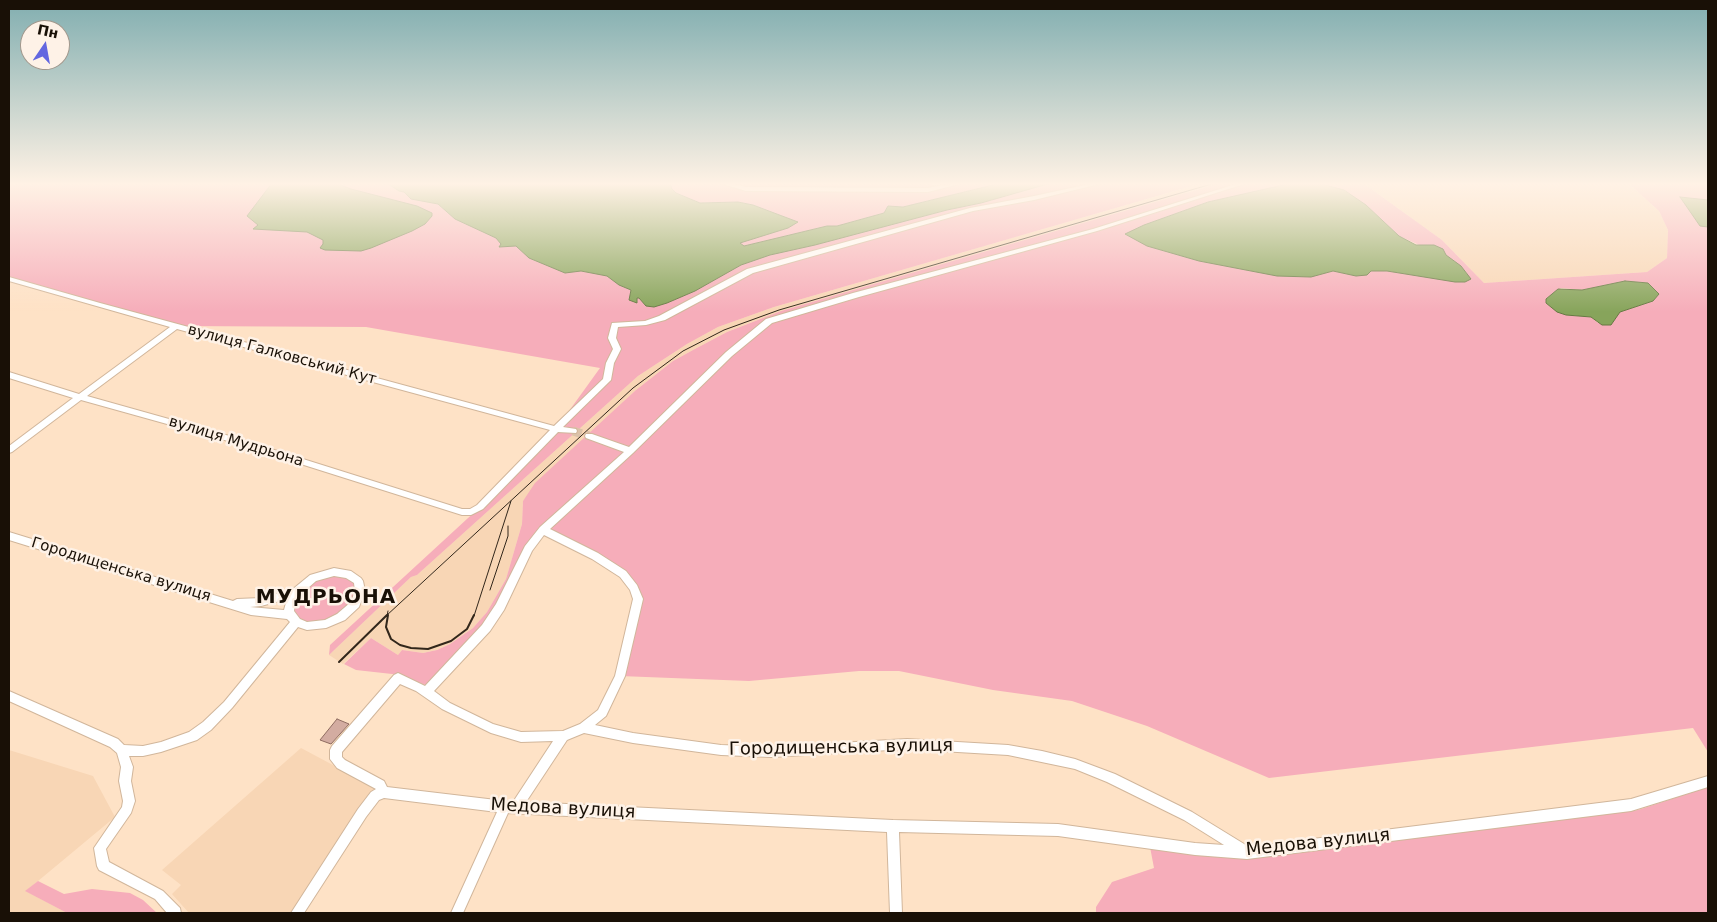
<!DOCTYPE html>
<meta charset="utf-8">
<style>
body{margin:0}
#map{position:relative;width:1717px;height:922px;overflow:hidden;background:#fee2c6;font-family:"DejaVu Sans",sans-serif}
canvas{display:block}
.frame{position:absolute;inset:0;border:10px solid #191006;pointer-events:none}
.north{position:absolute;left:20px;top:20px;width:50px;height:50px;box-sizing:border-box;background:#fef2e7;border:1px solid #a2988d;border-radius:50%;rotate:12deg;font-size:14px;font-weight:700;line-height:20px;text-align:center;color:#191006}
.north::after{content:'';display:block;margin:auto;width:18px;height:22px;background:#6367e0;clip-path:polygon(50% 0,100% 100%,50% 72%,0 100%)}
</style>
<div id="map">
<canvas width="1717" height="922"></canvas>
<div class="frame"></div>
<div class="north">Пн</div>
</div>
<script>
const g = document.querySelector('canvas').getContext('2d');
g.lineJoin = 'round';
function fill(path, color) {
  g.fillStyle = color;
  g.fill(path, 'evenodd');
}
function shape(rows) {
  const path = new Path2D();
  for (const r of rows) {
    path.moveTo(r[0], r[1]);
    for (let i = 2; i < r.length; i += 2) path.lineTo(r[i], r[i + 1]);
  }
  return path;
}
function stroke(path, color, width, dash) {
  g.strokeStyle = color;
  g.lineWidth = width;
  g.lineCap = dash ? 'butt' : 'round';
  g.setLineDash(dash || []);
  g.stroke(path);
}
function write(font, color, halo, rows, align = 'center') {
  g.font = font + ' "DejaVu Sans",sans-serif';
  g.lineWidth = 5;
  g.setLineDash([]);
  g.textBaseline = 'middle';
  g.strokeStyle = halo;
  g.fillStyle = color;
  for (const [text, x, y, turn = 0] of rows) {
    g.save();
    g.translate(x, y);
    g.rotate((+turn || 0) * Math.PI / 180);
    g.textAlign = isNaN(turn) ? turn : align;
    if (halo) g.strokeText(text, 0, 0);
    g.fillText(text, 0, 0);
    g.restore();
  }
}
fill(shape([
 [1202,183,1220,183,781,311,727,332,693,350,673,361,636,390,523,501,522,524,506,579,487,612,473,628,450,644,437,650,423,653,402,650,398,655,371,638,343,664,329,655,411,577,417,575,638,376,687,344,718,327,774,307],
 [1363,183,1628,183,1659,211,1668,230,1667,258,1647,272,1484,283,1442,240],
 [301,748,376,788,355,817,297,907,293,913,189,913,172,894,181,885,162,870],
 [9,750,93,776,115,817,26,891,67,913,9,913]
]), '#f8d6b5');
fill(shape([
 [9,183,387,183,404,192,411,199,438,204,455,219,496,238,501,244,499,247,516,246,529,258,565,273,581,271,607,276,619,285,631,290,630,300,637,302,637,298,639,298,646,306,654,307,667,303,695,291,741,265,770,255,815,245,947,210,992,200,1043,184,1202,183,774,307,718,327,687,344,638,376,417,575,411,577,329,655,330,645,480,507,556,429,600,368,366,327,176,326,9,279],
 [670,183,718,183,745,190,928,191,965,183,1001,183,903,207,888,206,884,213,837,226,827,226,744,246,739,243,788,228,797,222,753,205,738,202,700,203,676,193,672,189],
 [727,183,929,183,936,187,747,188],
 [1220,183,1298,183,1208,202,1144,225,1137,229,1147,246,1199,261,1277,276,1310,277,1333,271,1356,276,1371,271,1387,271,1465,282,1467,273,1453,260,1399,236,1376,214,1344,190,1318,183,1363,183,1442,240,1484,283,1647,272,1667,258,1668,230,1659,211,1628,183,1708,183,1708,752,1693,728,1269,778,1147,726,1072,701,993,690,899,671,859,671,749,681,620,676,638,599,623,574,543,530,500,607,430,687,401,675,356,670,344,664,371,638,398,655,402,650,423,653,437,650,450,644,473,628,487,612,506,579,522,524,523,501,535,483,636,390,673,361,693,350,727,332,781,311],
 [1625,281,1648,283,1659,294,1653,301,1620,312,1614,320,1598,323,1591,317,1566,315,1546,299,1561,288,1582,290],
 [326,574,355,580,356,600,333,620,304,624,290,610,294,596],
 [1708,787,1708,913,1096,913,1096,907,1112,882,1154,868,1150,847,1251,857,1638,810],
 [38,881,64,894,92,889,130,893,143,900,157,913,67,913,25,891]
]), '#f6adba');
const water = shape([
 [272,183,336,183,351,189,417,206,432,213,432,216,425,224,412,231,371,248,361,251,325,250,320,248,323,244,323,240,307,232,253,229,258,225,247,216,272,183],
 [387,183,670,183,672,189,676,193,700,203,738,202,753,205,798,222,788,228,740,243,744,246,827,226,837,226,884,213,888,206,903,207,1001,183,1051,183,981,203,947,210,815,245,770,255,741,265,695,291,667,303,654,307,646,306,639,298,637,298,637,303,629,300,631,290,619,285,607,276,581,271,565,273,529,258,516,246,499,247,501,244,496,238,455,219,438,204,411,199,404,192,399,191,387,183],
 [1292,183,1318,183,1344,190,1366,205,1399,236,1416,245,1434,245,1443,249,1446,255,1461,266,1471,279,1465,282,1455,282,1387,271,1371,271,1367,275,1356,276,1333,271,1311,277,1277,276,1199,261,1147,246,1125,234,1144,225,1208,202,1292,183],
 [1680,197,1708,200,1708,227,1700,226,1680,197],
 [1625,281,1648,283,1659,294,1653,301,1620,312,1611,325,1602,325,1591,317,1566,315,1557,312,1546,303,1546,299,1558,289,1582,290,1625,281]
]);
fill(water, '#87a45b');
stroke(water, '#667842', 1);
const building = shape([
 [337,719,349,724,331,744,320,740,337,719]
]);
fill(building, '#d3aca1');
stroke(building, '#8f6c61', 1);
stroke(shape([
 [573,431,589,436]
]), '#dcc2a9', 9, [9, 4.5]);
const minor = shape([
 [720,183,729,183,746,187,928,188,953,183,963,183,928,192,746,191,720,183],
 [1094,183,1103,183,1034,200,973,211,753,273,665,320,646,325,618,327,616,338,621,349,614,363,611,380,563,427,576,429,577,431,576,433,558,432,483,509,471,515,462,515,228,441,81,400,12,452,9,453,9,446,73,398,9,378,9,372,79,394,170,327,9,281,9,277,100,303,554,426,603,379,606,363,613,349,608,338,612,323,645,321,659,316,747,269,970,208,1034,196,1094,183],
 [177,329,550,430,477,505,470,509,462,509,233,437,87,396,177,329],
 [1239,183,1247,183,1097,231,859,297,772,323,732,356,633,453,550,529,598,553,626,571,637,585,643,599,625,676,606,716,595,725,633,733,721,745,771,747,907,739,1008,745,1042,751,1075,759,1115,774,1192,812,1249,847,1631,799,1708,776,1708,787,1631,811,1247,859,1195,855,1058,836,899,832,902,913,890,913,887,832,508,813,463,913,451,913,497,812,384,798,379,800,366,817,304,913,291,913,358,809,371,792,376,789,337,768,330,759,330,750,332,746,394,675,398,673,425,686,482,625,496,604,525,546,540,527,624,452,586,438,585,436,586,434,592,434,629,447,726,352,766,319,853,293,1093,229,1239,183],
 [544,535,592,559,620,577,630,590,633,599,615,676,598,710,580,724,563,731,521,732,493,724,450,703,434,691,490,631,504,610,532,551,544,535],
 [400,684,416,691,442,709,491,733,521,742,553,741,513,802,387,787,384,781,345,760,342,757,342,752,400,684],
 [584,733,633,743,721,755,771,757,907,749,1008,755,1075,769,1107,782,1184,820,1224,845,1195,843,1058,824,893,820,526,802,567,740,584,733],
 [9,532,233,601,237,599,261,598,293,589,310,575,334,568,351,571,361,578,363,581,365,591,359,607,345,620,326,628,307,630,298,627,232,708,211,730,197,740,161,752,143,756,129,756,133,767,131,781,135,801,131,813,106,849,109,862,163,891,180,908,181,913,167,913,155,899,99,870,97,866,94,848,122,807,123,801,119,781,121,767,117,753,110,747,9,701,9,691,118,739,124,745,143,746,161,742,189,732,203,722,224,702,290,622,287,619,251,615,9,540,9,532],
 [334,576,346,578,354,583,355,591,351,602,337,614,325,620,307,622,300,619,294,611,295,603,300,595,316,581,334,576],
 [287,599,284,610,250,607,261,606,287,599]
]);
stroke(minor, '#d1b69b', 2);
fill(minor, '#fff');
stroke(shape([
 [490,590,508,536,508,526],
 [386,616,633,388,683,351,724,330,779,310,1215,183],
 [387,616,388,611],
 [474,616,511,501]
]), '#32271b', 1);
stroke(shape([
 [388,615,386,627,391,639,400,645,411,648,428,649,451,641,467,629,474,615],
 [339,662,387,615]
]), '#32271b', 2);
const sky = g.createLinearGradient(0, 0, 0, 312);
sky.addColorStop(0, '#81aeb0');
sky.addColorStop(0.59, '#fff2e5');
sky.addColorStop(1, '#fff2e500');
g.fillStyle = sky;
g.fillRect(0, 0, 1717, 312);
write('15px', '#191006', '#fef2e7', [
 ["вулиця Галковський Кут",282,355,15],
 ["вулиця Мудрьона",236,442,17],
 ["Городищенська вулиця",121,570,17]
]);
write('18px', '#191006', '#fef2e7', [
 ["Городищенська вулиця",841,748,-1],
 ["Медова вулиця",563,809,3],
 ["Медова вулиця",1318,843,-6]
]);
g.letterSpacing = '1px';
write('bold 20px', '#191006', '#fef2e7', [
 ["МУДРЬОНА",326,598]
]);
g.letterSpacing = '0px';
</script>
